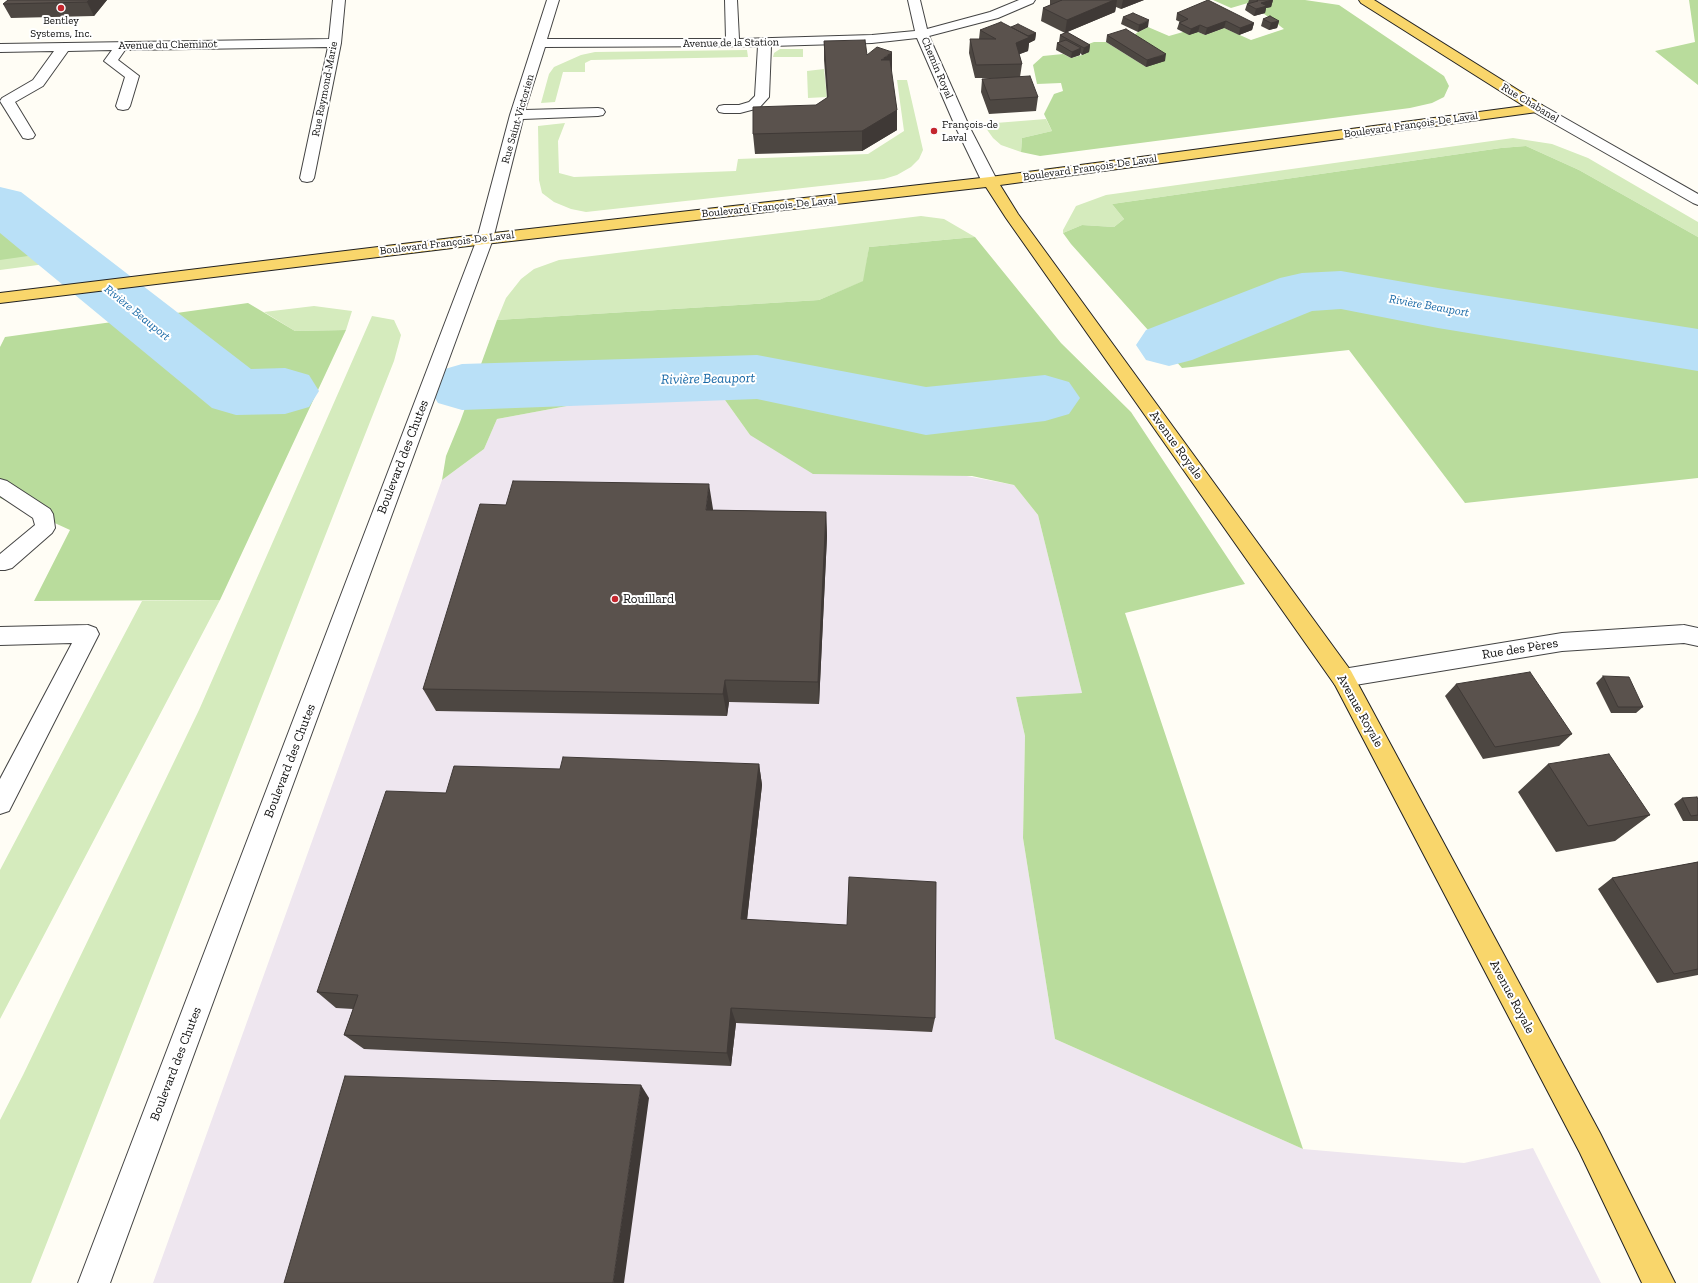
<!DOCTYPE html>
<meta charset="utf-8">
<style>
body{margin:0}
canvas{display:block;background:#fffdf5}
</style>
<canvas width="1698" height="1283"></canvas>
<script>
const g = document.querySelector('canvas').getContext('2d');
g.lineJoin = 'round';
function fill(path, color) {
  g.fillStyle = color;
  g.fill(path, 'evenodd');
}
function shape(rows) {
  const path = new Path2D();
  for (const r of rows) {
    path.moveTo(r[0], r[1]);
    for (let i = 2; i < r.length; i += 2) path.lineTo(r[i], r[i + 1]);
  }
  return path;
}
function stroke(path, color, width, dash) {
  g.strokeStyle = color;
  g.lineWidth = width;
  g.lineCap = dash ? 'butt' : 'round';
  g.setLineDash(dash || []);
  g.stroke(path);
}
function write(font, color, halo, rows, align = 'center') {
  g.font = font + ' "Zilla Slab",serif';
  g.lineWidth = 4;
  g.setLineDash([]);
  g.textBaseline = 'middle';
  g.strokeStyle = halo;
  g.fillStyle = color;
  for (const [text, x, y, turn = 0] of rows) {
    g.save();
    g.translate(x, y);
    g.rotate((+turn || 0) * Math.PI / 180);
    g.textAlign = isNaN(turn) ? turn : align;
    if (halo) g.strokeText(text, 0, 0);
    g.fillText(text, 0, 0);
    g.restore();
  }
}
fill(shape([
 [610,398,725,400,750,435,1014,485,1038,515,1082,693,1016,697,1025,736,1023,838,1055,1039,1303,1149,1464,1163,1533,1148,1601,1283,153,1283,442,480,484,449,497,419]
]), '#eee6ef');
fill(shape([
 [780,49,803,49,803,57,773,57,774,53],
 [747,50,748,57,591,60,585,63,585,72,563,72,555,102,541,103,549,74,554,67,581,55,595,52],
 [824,69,827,97,808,98,807,71],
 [897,80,907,80,923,150,919,159,911,167,897,175,884,179,586,212,571,209,554,202,542,193,539,180,538,126,565,123,558,141,559,173,574,177,736,171,738,159,868,154,904,131],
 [1046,119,1052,131,1022,138,1021,152,1001,145,993,138,983,124],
 [1513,138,1552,144,1588,158,1698,222,1698,237,1579,170,1526,146,1501,148,1112,204,1124,219,1114,227,1082,225,1063,233,1063,230,1076,206,1106,195],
 [0,216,26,241,53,263,0,270],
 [921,216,944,219,975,237,869,247,864,281,819,300,497,320,506,298,521,279,534,269,559,260],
 [314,306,352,311,346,330,295,331,264,312],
 [372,316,394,320,401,335,394,361,31,1283,0,1283,0,1120,23,1075,199,710],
 [220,600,0,1019,0,870,142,601]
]), '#d5ebbd');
fill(shape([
 [1213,0,1258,0,1231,8],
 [1260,0,1305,0,1339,5,1444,76,1449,86,1444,97,1432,103,1410,108,1040,156,1021,152,1022,138,1052,131,1044,114,1054,94,1063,91,1061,83,1037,84,1033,65,1043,56,1063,54,1071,58,1082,55,1080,47,1094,42,1106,42,1146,67,1129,39,1138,32,1148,27,1169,36,1183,32,1198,32,1205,35,1224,28,1251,40,1284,29,1259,10],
 [1689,0,1698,0,1698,85,1655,51,1695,42],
 [1526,146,1579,170,1698,237,1698,478,1465,503,1349,350,1182,368,1071,244,1063,233,1082,225,1114,227,1124,219,1112,204,1501,148],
 [0,212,27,232,49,253,0,260],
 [975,237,1061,343,1131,412,1245,584,1125,613,1303,1149,1055,1039,1023,838,1025,736,1016,697,1082,693,1038,515,1014,485,972,476,813,474,750,435,725,400,610,398,497,419,484,449,442,480,446,456,460,422,497,320,819,300,863,281,869,247],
 [248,303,295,331,346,330,220,600,34,601,70,530,0,498,0,347,5,337]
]), '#b9dc9c');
fill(shape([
 [0,187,21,192,251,369,285,368,309,375,319,391,309,407,285,414,236,415,212,408,0,233,0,187],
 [1341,271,1438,288,1698,329,1698,371,1438,328,1341,309,1312,311,1192,360,1169,366,1146,360,1136,345,1146,330,1280,278,1302,273,1341,271],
 [757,355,926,387,1045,375,1069,382,1080,398,1069,414,1045,421,926,435,757,399,462,410,438,403,428,387,438,371,462,364,757,355]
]), '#b9e0f7');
const minor = shape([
 [333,0,345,0,341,43,314,178,312,181,307,182,302,181,300,178,328,47,125,50,118,60,139,76,130,106,128,109,123,110,118,109,116,106,125,77,104,61,112,50,68,51,43,86,15,102,35,135,33,138,28,139,23,138,0,101,2,98,33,80,54,51,0,52,0,44,329,39,333,0],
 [547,0,559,0,547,39,726,39,725,0,737,0,739,39,872,35,915,31,908,0,920,0,927,29,990,12,1019,0,1035,0,1033,3,998,18,929,36,970,128,998,182,995,185,990,187,985,185,982,182,956,128,917,38,872,43,771,46,769,97,759,108,740,113,724,113,719,112,717,109,719,106,724,105,739,105,749,102,755,96,758,46,545,47,525,110,598,108,603,109,605,112,603,115,598,116,523,119,493,239,110,1283,78,1283,477,239,510,115,547,0],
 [1537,104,1542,105,1698,194,1698,205,1693,203,1532,111,1530,108,1532,105,1537,104],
 [0,479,7,481,50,509,53,514,55,528,52,533,12,568,5,570,0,570,0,554,35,525,33,518,0,496,0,479],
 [88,625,96,628,99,634,9,811,0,814,0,779,72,643,0,645,0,627,88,625],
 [1684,625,1698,628,1698,646,1684,643,1562,651,1343,687,1335,685,1332,678,1335,671,1343,669,1562,633,1684,625]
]);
const major = shape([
 [1359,0,1374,0,1542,105,1544,108,1542,111,1537,112,1000,185,1018,214,1351,671,1600,1133,1675,1283,1642,1283,1580,1153,1335,685,1006,218,986,187,485,244,0,303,0,293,485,234,990,177,1524,106,1361,3,1359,0]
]);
stroke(minor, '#444', 2);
stroke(major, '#222', 2);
fill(minor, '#fff');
fill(major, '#f9d66b');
fill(shape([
 [8,0,107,0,94,16,11,18,3,4],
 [1050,0,1144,0,1121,9,1116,7,1115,12,1067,32,1090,45,1089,52,1082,55,1080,53,1080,55,1071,58,1056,50,1057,43,1060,42,1059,42,1060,35,1065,33,1041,21,1043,8,1050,5],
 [1249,0,1273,0,1271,7,1266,8,1265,13,1254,16,1245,10,1247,4,1249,3,1248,3],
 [1177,13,1254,23,1252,30,1239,35,1224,28,1205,35,1198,32,1189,35,1177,29,1179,23,1180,22,1176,20],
 [1123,17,1148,27,1138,32,1121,24],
 [1263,19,1279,21,1277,28,1269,30,1261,26],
 [1011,27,1036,33,1035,40,1029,43,1028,51,1019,54,1022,64,1020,77,1038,97,1036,111,989,114,981,92,982,79,998,78,975,78,969,53,970,39,979,39,980,30],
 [1107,35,1165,61,1146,67,1106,42],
 [824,41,867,55,891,72,897,110,897,130,862,151,755,154,753,134,816,105,827,98,824,60],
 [713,509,713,510,826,512,827,536,819,704,729,702,727,716,436,711,423,689],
 [1603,676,1643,707,1636,713,1611,713,1596,683],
 [1456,684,1572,734,1559,746,1483,759,1445,696],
 [759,764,762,785,747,920,935,1018,932,1032,736,1023,731,1066,364,1049,344,1035,353,1009,336,1008,317,992,560,769],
 [1548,764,1650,815,1615,841,1556,852,1518,792],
 [1682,798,1698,800,1698,821,1683,821,1674,804],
 [1698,862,1698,975,1657,983,1598,889,1612,878]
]), '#4d4742');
fill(shape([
 [89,0,107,0,94,16,87,2],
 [1114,0,1117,0,1115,12,1065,33,1067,20],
 [1123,0,1144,0,1121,9],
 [1273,0,1271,7,1266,8,1265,13,1254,16,1256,9,1261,3],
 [1149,20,1148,27,1138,32,1139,25],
 [1226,21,1224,28,1205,35,1207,28],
 [1279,21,1277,28,1269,30,1271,23],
 [1254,23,1252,30,1239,35,1240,28],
 [1200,25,1198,32,1189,35,1191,29],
 [1036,33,1035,40,1029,43,1028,51,1015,56,1016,43,1021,39],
 [1090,45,1089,52,1082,55,1084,48],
 [1081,48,1080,55,1071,58,1072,52],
 [892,52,892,72,881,60],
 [1166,54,1165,61,1146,67,1147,60],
 [897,110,897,130,862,151,862,131],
 [709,484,713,509,710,535,706,510],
 [826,512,827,536,819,704,818,682],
 [725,680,729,702,727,716,723,694],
 [759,764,762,785,745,937,741,919],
 [731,1008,736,1023,731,1066,727,1053],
 [641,1085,649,1098,624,1283,613,1283]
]), '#3f3936');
const building = shape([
 [8,0,89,0,87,2,3,4,8,0],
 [1061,0,1114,0,1067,20,1043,8,1062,0,1061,0],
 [1208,0,1254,23,1240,28,1226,21,1207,28,1200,25,1191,29,1179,23,1188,19,1177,13,1208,0],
 [1257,0,1272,0,1261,3,1267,6,1256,9,1247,4,1258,1,1257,0],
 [1133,13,1149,20,1139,25,1123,17,1133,13],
 [1270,16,1279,21,1271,23,1263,19,1270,16],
 [1001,22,1030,37,1016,43,1022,64,976,65,970,39,996,39,980,30,1001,22],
 [1018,24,1036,33,1028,36,1011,27,1018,24],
 [1126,29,1166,54,1147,60,1107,35,1126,29],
 [1067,32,1090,45,1084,48,1060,35,1067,32],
 [865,40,867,55,877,47,892,52,881,60,890,60,897,110,862,131,753,134,753,107,816,105,828,97,824,41,865,40],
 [1066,40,1081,48,1072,52,1057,43,1066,40],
 [1030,76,1038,97,990,100,982,79,1030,76],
 [513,481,709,484,706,510,826,512,818,682,725,680,723,694,423,689,480,504,506,505,513,481],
 [1530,672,1572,734,1495,747,1456,684,1530,672],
 [1603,676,1629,677,1643,707,1618,707,1603,676],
 [1609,754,1650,815,1588,826,1548,764,1609,754],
 [563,757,759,764,741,919,847,925,849,877,936,882,935,1018,731,1008,727,1053,344,1035,358,995,317,992,386,791,446,793,454,766,560,769,563,757],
 [1697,797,1698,800,1698,815,1691,816,1682,798,1697,797],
 [1698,862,1698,969,1674,974,1612,878,1698,862],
 [345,1076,641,1085,613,1283,284,1283,345,1076]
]);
fill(building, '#5a524d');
stroke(building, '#3f3936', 1);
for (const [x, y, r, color] of [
 [61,8,4,"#c4262e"],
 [934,131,4,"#c4262e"],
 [615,599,4,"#c4262e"]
]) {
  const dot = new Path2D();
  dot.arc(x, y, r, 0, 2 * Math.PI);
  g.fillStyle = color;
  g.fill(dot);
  stroke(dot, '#fff', 1.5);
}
write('11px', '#111', '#fff', [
 ["Bentley",61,21],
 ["Systems, Inc.",61,34],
 ["François-de",942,125,"left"],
 ["Laval",942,138,"left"]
]);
write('11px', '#111', '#fff', [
 ["Avenue de la Station",731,43,-1],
 ["Avenue du Cheminot",168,45,-1],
 ["Chemin Royal",937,68,67],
 ["Rue Raymond-Marie",325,89,-79],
 ["Rue Chabanel",1530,103,31],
 ["Rue Saint-Victorien",518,119,-74],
 ["Boulevard François-De Laval",1411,125,-8],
 ["Boulevard François-De Laval",1090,168,-8],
 ["Boulevard François-De Laval",769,207,-6],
 ["Boulevard François-De Laval",447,243,-7]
]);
write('italic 12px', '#1768a6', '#fff', [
 ["Rivière Beauport",1429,306,10],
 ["Rivière Beauport",137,313,39]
]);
write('13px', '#111', '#fff', [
 ["Avenue Royale",1176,445,54],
 ["Boulevard des Chutes",403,457,-69],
 ["Rue des Pères",1520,649,-9],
 ["Avenue Royale",1360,711,61],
 ["Boulevard des Chutes",290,761,-69],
 ["Avenue Royale",1512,997,62],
 ["Boulevard des Chutes",176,1064,-69]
]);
write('13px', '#111', '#fff', [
 ["Rouillard",623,599]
], 'left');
write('italic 14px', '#1768a6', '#fff', [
 ["Rivière Beauport",708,379,-1]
]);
</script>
